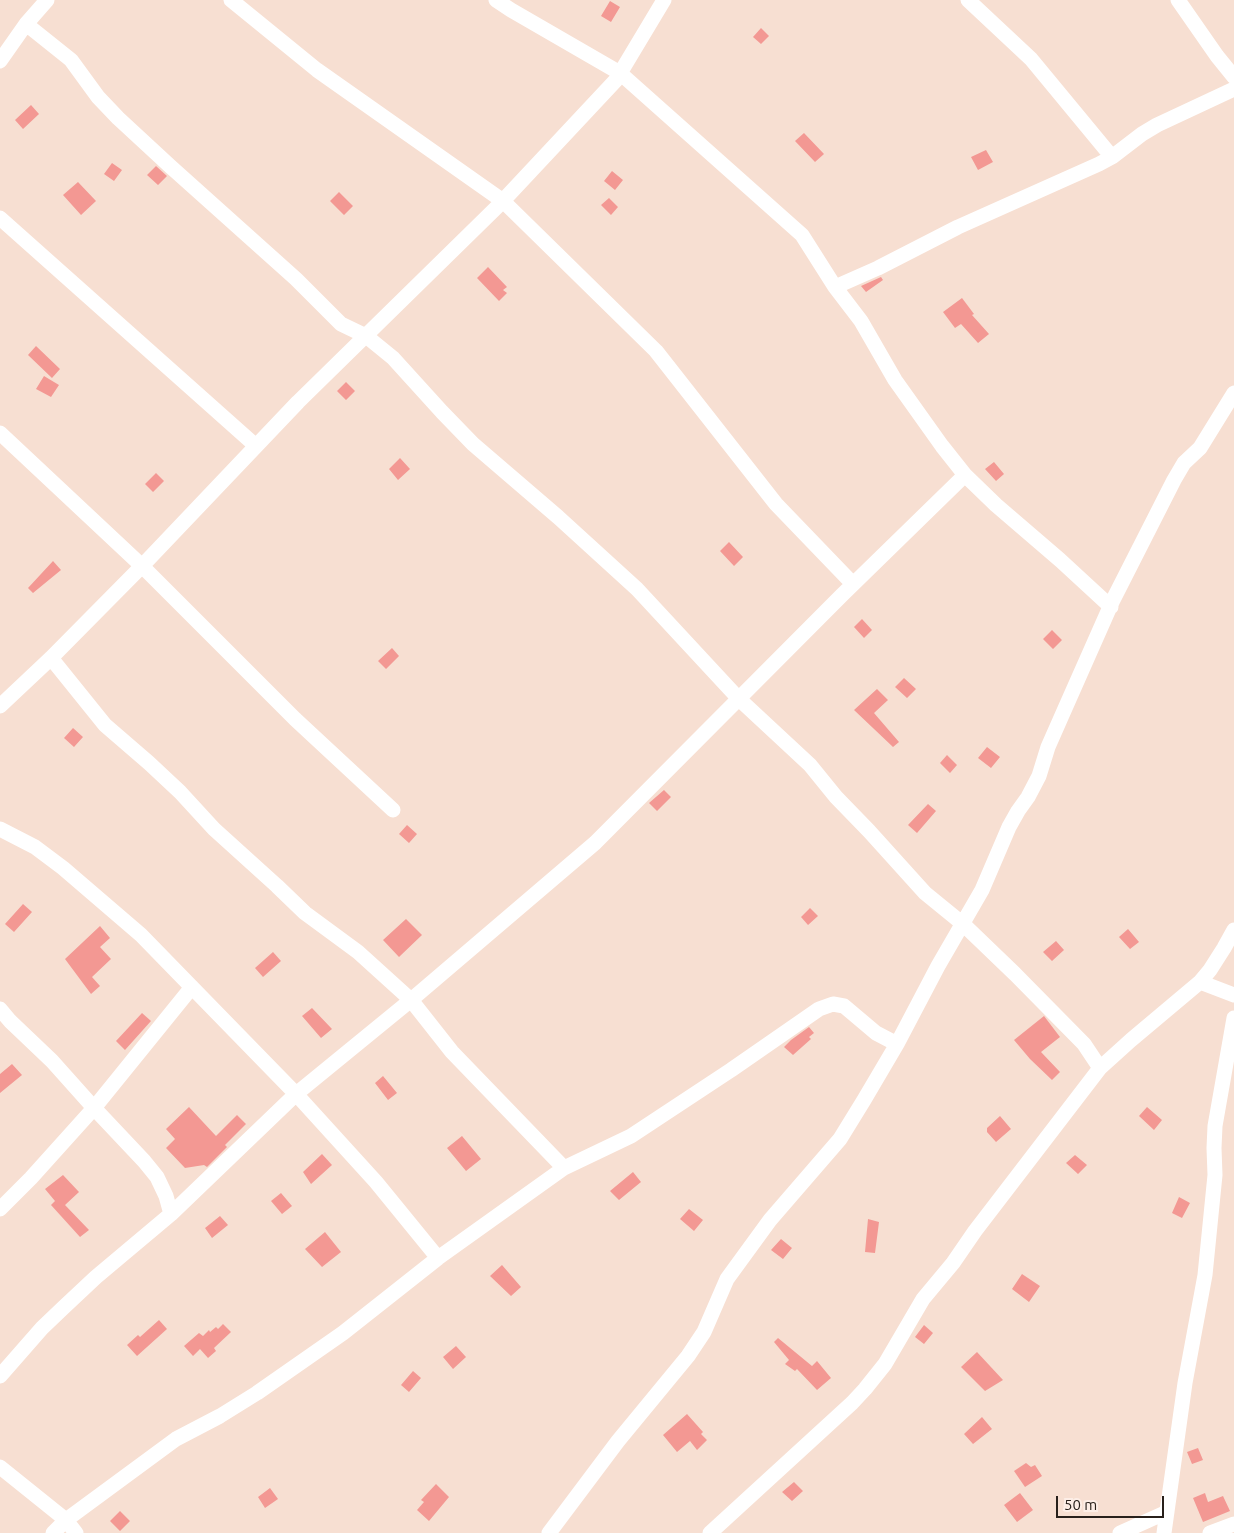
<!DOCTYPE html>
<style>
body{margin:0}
#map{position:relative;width:1234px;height:1533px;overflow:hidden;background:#f7dfd2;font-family:Ubuntu,sans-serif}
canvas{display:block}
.scale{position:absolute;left:1056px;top:1496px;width:108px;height:22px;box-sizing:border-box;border:2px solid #28201b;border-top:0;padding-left:6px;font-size:15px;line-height:18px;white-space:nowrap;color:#28201b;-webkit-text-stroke:4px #fdeee7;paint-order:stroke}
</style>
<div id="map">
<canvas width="1234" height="1533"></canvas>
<div class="scale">50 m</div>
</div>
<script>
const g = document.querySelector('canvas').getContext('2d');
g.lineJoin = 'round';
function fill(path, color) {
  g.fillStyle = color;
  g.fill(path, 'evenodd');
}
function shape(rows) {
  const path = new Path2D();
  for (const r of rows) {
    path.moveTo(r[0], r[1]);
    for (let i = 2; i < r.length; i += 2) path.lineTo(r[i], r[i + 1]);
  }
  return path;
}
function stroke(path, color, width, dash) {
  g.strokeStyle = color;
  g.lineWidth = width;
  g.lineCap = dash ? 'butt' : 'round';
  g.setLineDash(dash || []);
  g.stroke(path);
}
fill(shape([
 [610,1,620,7,611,22,601,16],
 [761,28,769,36,761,44,753,37],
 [31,105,39,114,23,129,15,120],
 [804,133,824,154,815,162,795,141],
 [986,150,993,162,978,170,971,157],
 [112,163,122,170,114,181,104,174],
 [156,166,167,176,158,185,147,175],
 [612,171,623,180,615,190,604,181],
 [78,182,96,201,81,215,63,195],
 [339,192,353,206,344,215,330,201],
 [609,198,618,207,611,215,601,205],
 [488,267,507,287,503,290,507,293,499,301,477,278],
 [881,277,883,280,866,292,861,286],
 [962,298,974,314,972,315,989,334,978,343,961,324,955,328,943,312],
 [36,346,60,369,52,378,28,355],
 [44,376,59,385,51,397,36,389],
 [346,382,355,391,346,400,337,391],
 [400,458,410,469,398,480,389,469],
 [994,462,1004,474,996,481,985,469],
 [156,473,164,481,153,492,145,484],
 [729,542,743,557,734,566,720,551],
 [53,561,61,570,33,593,28,588],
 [862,619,872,630,864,638,854,627],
 [1052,630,1062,640,1053,649,1043,639],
 [392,648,399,656,386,669,378,661],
 [904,678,916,689,907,698,895,687],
 [877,689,888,700,874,713,899,742,893,747,854,710],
 [73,728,83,737,74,747,64,738],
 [987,747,1000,757,991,768,978,758],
 [947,755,957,765,950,773,940,763],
 [664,790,671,797,657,811,649,803],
 [928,804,936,811,917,833,908,825],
 [407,825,417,834,409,843,399,834],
 [23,904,32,912,14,932,5,924],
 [810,908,818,916,808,925,801,917],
 [406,919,422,935,399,957,383,940],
 [100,926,110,938,100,947,111,959,92,977,100,986,91,994,65,959],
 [1128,929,1139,942,1130,949,1119,937],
 [1056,941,1064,950,1052,961,1043,952],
 [273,952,281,961,263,977,255,968],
 [312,1008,332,1029,321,1038,302,1016],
 [142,1013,151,1021,125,1050,116,1041],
 [1044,1016,1060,1037,1041,1052,1060,1072,1052,1080,1030,1059,1014,1040],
 [809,1027,814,1033,809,1037,811,1039,793,1055,784,1047,791,1040],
 [12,1064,22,1075,0,1093,0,1074],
 [383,1076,397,1093,388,1100,375,1083],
 [189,1107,216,1136,237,1115,246,1124,225,1145,227,1147,207,1167,204,1165,185,1168,166,1148,175,1139,166,1129],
 [1147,1107,1162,1120,1154,1130,1139,1116],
 [1000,1116,1011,1129,996,1142,987,1132,987,1128],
 [462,1136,481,1159,466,1171,447,1148],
 [322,1154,332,1165,311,1184,303,1172],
 [1075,1155,1087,1165,1078,1174,1066,1163],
 [633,1172,641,1182,619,1200,610,1191],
 [63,1175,79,1192,65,1205,89,1230,80,1237,51,1205,55,1201,45,1189],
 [281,1193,292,1206,282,1214,271,1201],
 [1179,1197,1190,1203,1182,1218,1172,1213],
 [689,1209,703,1220,694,1231,680,1219],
 [220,1216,228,1225,212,1238,205,1228],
 [868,1219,879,1222,875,1253,865,1252],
 [325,1232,341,1252,322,1267,305,1249],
 [781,1239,792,1248,783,1259,771,1250],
 [502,1265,521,1287,511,1296,490,1276],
 [1022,1274,1040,1286,1029,1302,1012,1289],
 [159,1320,167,1329,137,1356,127,1345,138,1335,140,1337],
 [223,1324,231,1332,214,1348,216,1351,208,1358,200,1349,193,1356,184,1346,199,1333,203,1336,209,1330,210,1332,216,1327,218,1329],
 [924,1325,933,1333,924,1344,915,1337],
 [778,1338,812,1366,817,1361,831,1378,817,1390,797,1369,795,1371,785,1364,789,1360,774,1342],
 [456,1346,466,1357,453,1369,443,1357],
 [977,1352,1003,1380,985,1391,961,1367],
 [413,1371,421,1378,409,1392,401,1385],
 [687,1414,703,1432,701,1434,707,1440,697,1450,690,1441,677,1452,663,1435],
 [982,1417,992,1429,973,1444,964,1434],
 [1198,1448,1203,1460,1192,1464,1187,1452],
 [1026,1463,1031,1467,1035,1465,1042,1476,1025,1487,1014,1471],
 [794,1482,803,1491,792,1501,782,1492],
 [436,1484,449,1497,429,1521,417,1510,424,1502,421,1500],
 [270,1488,278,1499,265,1508,258,1497],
 [1020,1493,1033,1510,1017,1522,1004,1505],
 [1205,1493,1208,1502,1223,1496,1230,1511,1203,1522,1193,1498],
 [120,1511,130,1521,120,1531,110,1521]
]), '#f39893');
stroke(shape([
 [231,0,317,70,503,201,656,351,776,504,853,584],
 [496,0,511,10,620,73,802,235,835,287,861,321,895,380,942,446,965,475,996,505,1060,560,1111,607],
 [968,0,1031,59,1112,157],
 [1178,0,1217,56,1234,77],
 [26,24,71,60,98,97,118,118,171,167,296,279,341,324,366,336,393,358,442,412,473,444,558,517,637,589,739,699,810,765,836,797,869,831,925,893,963,924,1015,974,1084,1044,1100,1068],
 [0,61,26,24,47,0],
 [0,218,256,446],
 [835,287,878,268,958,227,1099,164,1112,157,1142,134,1157,125,1234,89],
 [0,433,142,566,295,719,393,810],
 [51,658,105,725,149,763,180,792,214,829,277,886,305,913,358,952,411,1000,452,1052,564,1168],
 [0,706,51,658,142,566,298,402,499,205,616,80,664,0],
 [0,829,35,847,63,868,141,935,296,1094,376,1182,438,1258],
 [1200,982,1234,995],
 [0,1009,10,1021,52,1061,94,1108,144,1161,157,1177,166,1196,171,1214],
 [0,1209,31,1178,94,1108,192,987],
 [0,1376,42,1328,64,1307,96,1277,171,1214,296,1094,411,1000,595,843,842,595,965,475],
 [0,1467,66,1520,76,1533],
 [53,1533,66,1520,176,1439,220,1416,257,1393,343,1333,438,1258,564,1168,631,1136,731,1070,819,1009,833,1004,844,1006,876,1033,897,1044],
 [549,1533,618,1441,688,1356,704,1332,727,1279,770,1220,840,1139,864,1100,897,1044,938,966,982,890,1009,827,1018,811,1028,797,1039,776,1048,747,1063,713,1113,600,1174,480,1184,463,1200,448,1234,393],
 [710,1533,852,1403,865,1389,885,1364,923,1299,953,1263,975,1231,1100,1068,1131,1040,1200,982,1210,970,1224,948,1234,930],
 [1120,1533,1167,1512],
 [1164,1533,1185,1383,1205,1275,1215,1175,1214,1148,1215,1126,1234,1018],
 [1210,1533,1234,1524]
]), '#fff', 15);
</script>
